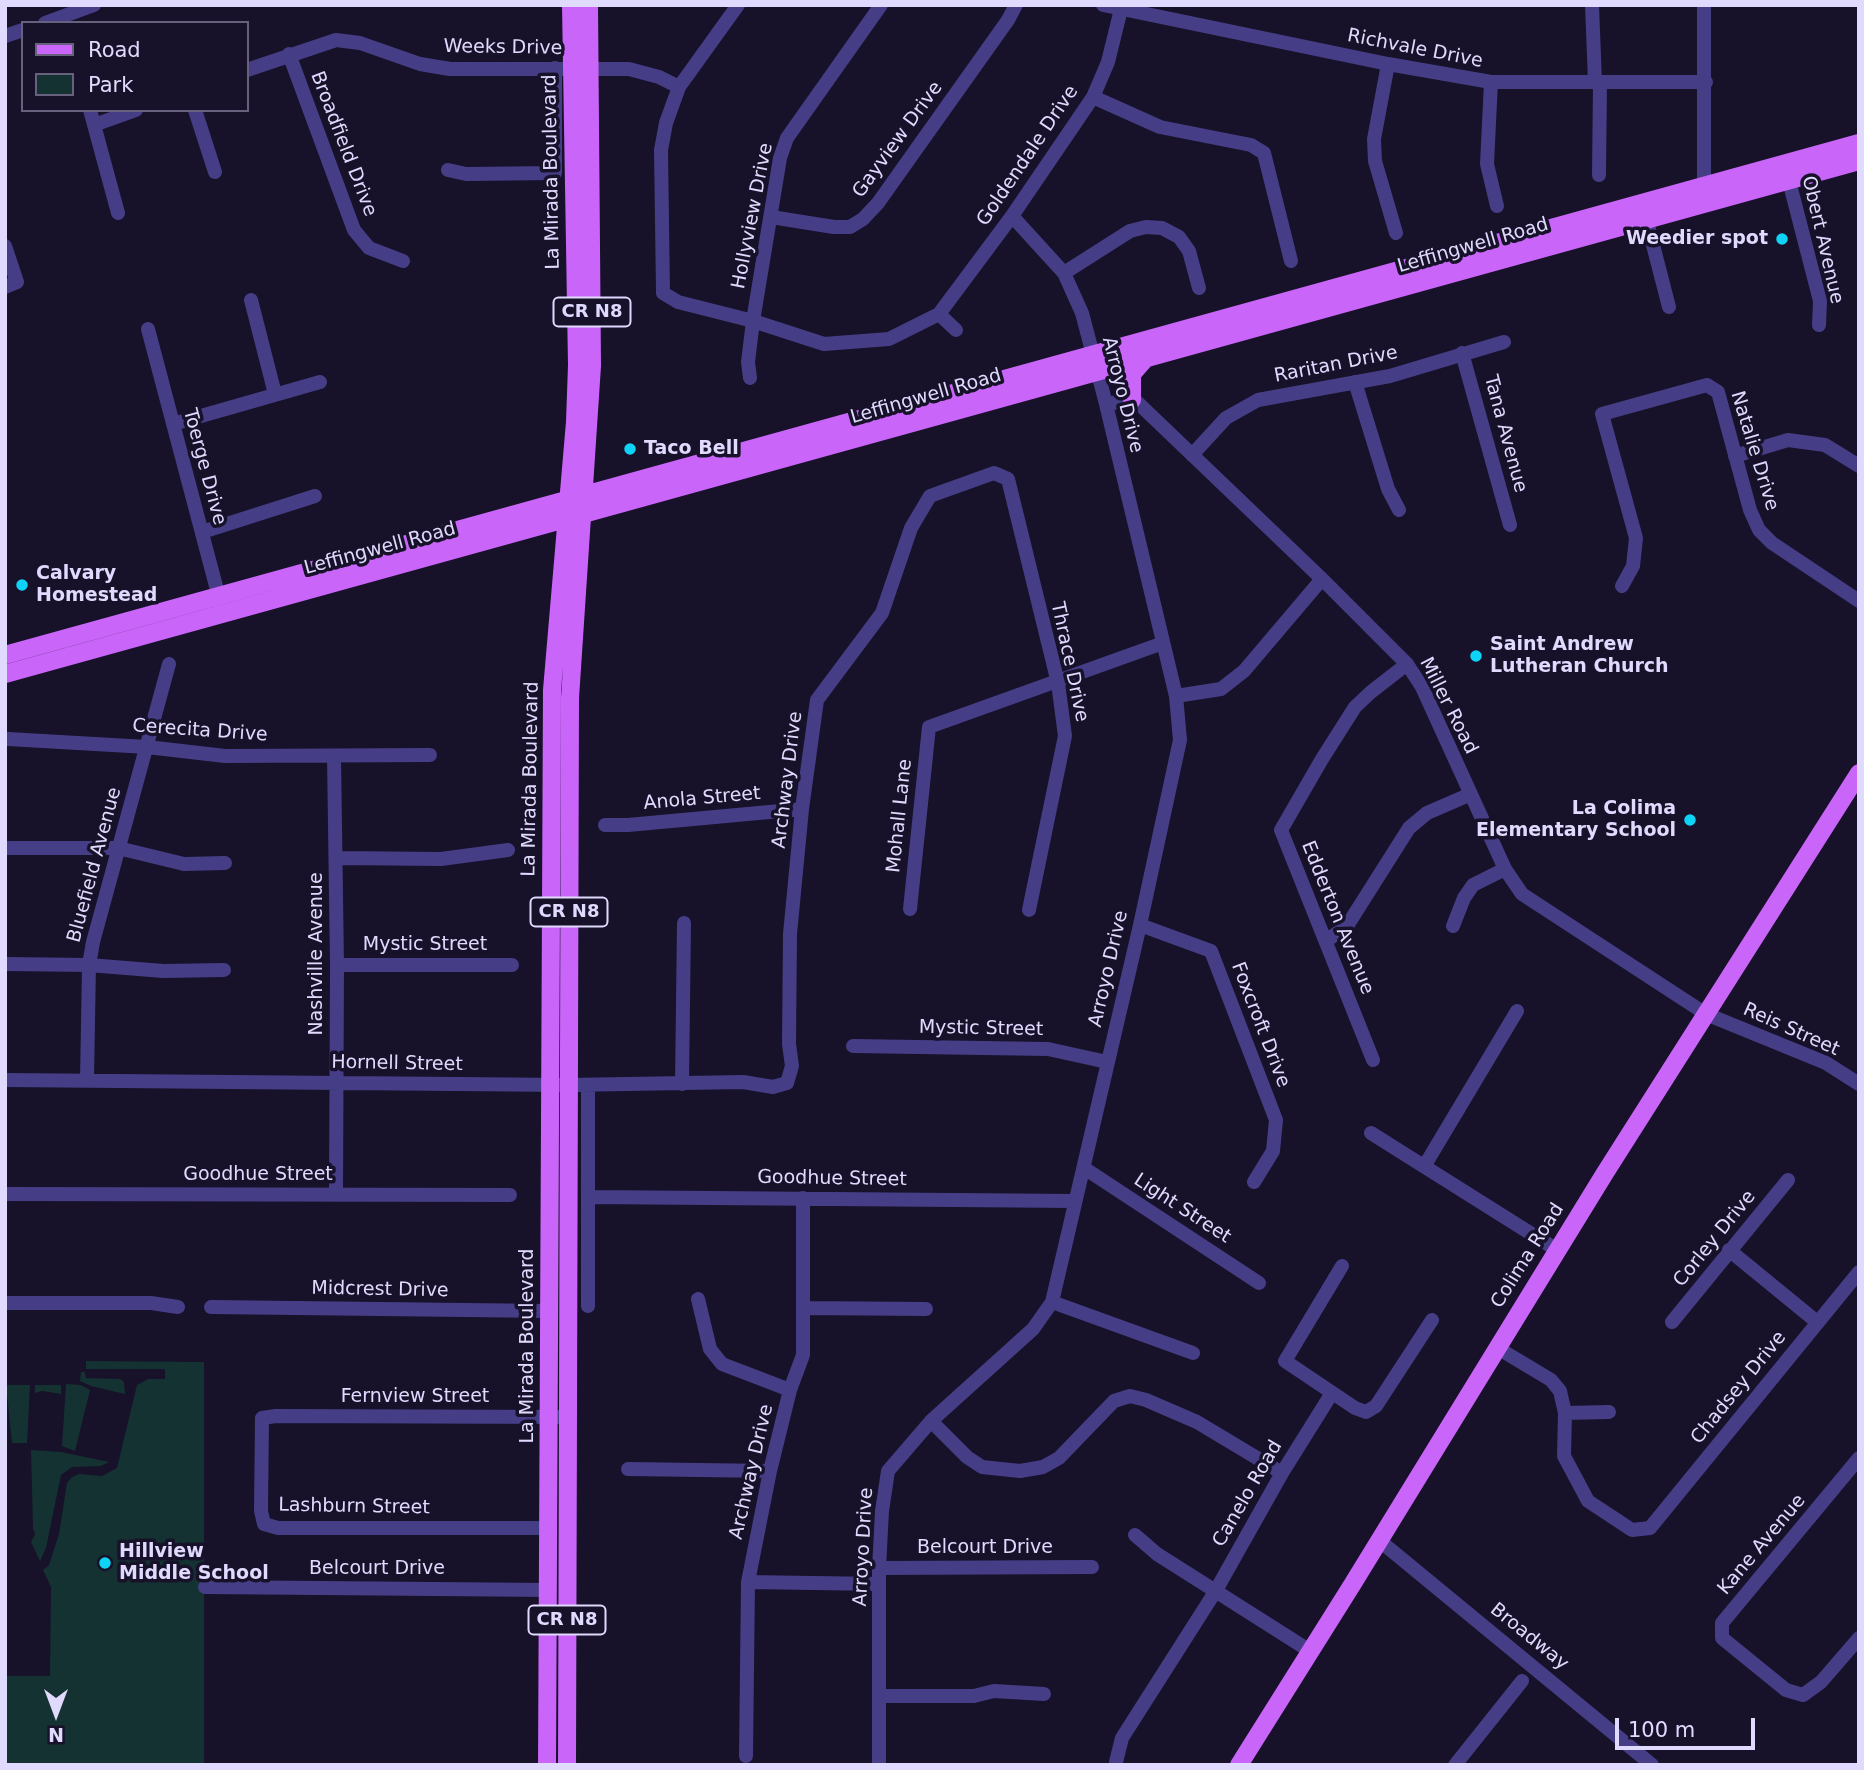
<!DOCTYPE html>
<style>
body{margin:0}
#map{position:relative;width:1864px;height:1770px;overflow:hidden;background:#171129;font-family:"DejaVu Sans",sans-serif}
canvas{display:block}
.frame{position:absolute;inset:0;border:7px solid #e0dafe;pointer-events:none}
.legend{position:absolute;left:21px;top:21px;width:228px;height:91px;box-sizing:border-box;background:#171129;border:2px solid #67617e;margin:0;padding:9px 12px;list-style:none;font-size:21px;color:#e0dafe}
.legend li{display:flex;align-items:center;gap:14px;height:35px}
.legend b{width:35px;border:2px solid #67617e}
.north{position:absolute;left:21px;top:1679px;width:70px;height:70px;-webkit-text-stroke:5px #171129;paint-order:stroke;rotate:180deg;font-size:19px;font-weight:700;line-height:28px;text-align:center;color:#e0dafe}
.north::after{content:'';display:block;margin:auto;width:24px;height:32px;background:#e0dafe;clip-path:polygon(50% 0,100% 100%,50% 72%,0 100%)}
.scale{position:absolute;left:1615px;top:1718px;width:140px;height:32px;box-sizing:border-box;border:4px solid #e0dafe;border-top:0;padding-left:9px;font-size:21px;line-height:24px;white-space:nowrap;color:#e0dafe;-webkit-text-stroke:5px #171129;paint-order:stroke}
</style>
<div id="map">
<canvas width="1864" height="1770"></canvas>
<div class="frame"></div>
<ul class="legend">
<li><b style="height:9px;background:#c966f9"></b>Road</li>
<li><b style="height:19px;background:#153232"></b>Park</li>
</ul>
<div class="north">N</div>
<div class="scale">100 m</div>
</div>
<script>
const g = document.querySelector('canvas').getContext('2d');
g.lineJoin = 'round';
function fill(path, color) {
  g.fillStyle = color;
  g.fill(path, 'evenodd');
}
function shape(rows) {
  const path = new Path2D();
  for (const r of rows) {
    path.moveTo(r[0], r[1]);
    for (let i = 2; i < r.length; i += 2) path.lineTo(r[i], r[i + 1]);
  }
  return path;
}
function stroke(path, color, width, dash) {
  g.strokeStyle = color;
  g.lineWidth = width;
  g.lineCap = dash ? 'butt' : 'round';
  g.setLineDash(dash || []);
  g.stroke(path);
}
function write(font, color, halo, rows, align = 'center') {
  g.font = font + ' "DejaVu Sans",sans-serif';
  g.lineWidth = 7;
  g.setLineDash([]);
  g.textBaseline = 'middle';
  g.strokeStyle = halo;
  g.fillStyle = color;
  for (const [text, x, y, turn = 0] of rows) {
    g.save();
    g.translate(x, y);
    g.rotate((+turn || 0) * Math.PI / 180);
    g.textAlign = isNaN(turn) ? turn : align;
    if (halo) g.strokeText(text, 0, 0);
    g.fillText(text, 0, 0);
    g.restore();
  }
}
fill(shape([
 [86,1361,204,1362,204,1765,5,1765,5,1676,50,1676,51,1587,43,1570,49,1565,59,1534,67,1483,72,1477,79,1474,102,1476,117,1468,137,1385,148,1379,165,1379,165,1369,86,1369],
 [81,1372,85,1372,86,1378,120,1379,124,1382,125,1394,91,1386,80,1381],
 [66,1384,81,1385,90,1390,75,1451,62,1446],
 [6,1385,30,1385,27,1443,12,1443],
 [35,1385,61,1385,61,1394,42,1391,35,1393],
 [31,1450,61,1452,109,1462,101,1466,72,1467,61,1475,46,1548,40,1561,31,1542,35,1534,33,1528]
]), '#153232');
stroke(shape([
 [738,5,679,87,666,123,661,150,663,293,678,302,753,321,824,344,889,339,939,314,956,330],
 [1103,5,1388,64,1491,82,1706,82],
 [1592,5,1595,82],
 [1704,5,1704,186],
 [45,23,94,5],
 [5,36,23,30],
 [289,54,354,230,369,248,403,261],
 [1388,64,1374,139,1375,161,1396,233],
 [247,70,336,40,360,43,420,64,450,69,629,69,659,77,679,87],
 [1491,82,1487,164,1497,206],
 [1093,97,1160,127,1251,145,1264,153,1291,261],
 [90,110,118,213],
 [195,110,215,172],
 [94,125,136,110],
 [448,170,466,174,555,173,555,68],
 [1787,173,1820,301,1819,325],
 [1599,175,1600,82],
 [1644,210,1669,307],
 [771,217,834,227,850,227,863,219,878,203,1008,20,1016,5],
 [5,246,17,282,5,287],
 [1064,273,1130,231,1146,227,1162,228,1179,237,1189,251,1199,288],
 [251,300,275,394],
 [939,314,1012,216,1093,97,1108,62,1122,5],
 [148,329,221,605],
 [1462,353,1510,525],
 [750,378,748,362,753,321,780,158,787,138,881,5],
 [1355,382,1388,489,1399,510],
 [1106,404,1132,400,1137,402,1322,579,1407,664,1422,687,1505,869,1522,894,1706,1014,1826,1063,1859,1084],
 [173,424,320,382],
 [1192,455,1226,418,1258,400,1390,376,1504,342],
 [1735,456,1788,440,1825,445,1859,466],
 [202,532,315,496],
 [1622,586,1633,566,1636,538,1602,414,1707,385,1718,392,1750,510,1759,530,1772,543,1859,601],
 [1176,696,1221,689,1244,671,1322,579],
 [8,739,147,747,225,756,430,755],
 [334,756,337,965,336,1194],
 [605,825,628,825,802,809],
 [5,848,118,848,184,864,225,863],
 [337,858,441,859,508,850],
 [910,909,929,727,1163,643],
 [1140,925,1211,951,1276,1120,1273,1151,1254,1182],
 [1453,926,1464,898,1473,885,1505,869],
 [1326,941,1347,926,1409,828,1427,813,1471,794],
 [5,964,89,965,163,971,224,970],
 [337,965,512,965],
 [853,1046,1048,1049,1107,1062],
 [1373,1060,1281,830,1322,759,1355,707,1371,692,1407,664],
 [5,1080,568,1085,743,1082,773,1087,787,1083,792,1066,789,1044,790,934,802,809,817,700,882,613,911,528,930,496,994,473,1008,479,1058,683,1065,736,1029,910],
 [87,1080,89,965,93,942,169,664],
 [682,1084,684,923],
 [588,1085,588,1306],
 [1371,1133,1557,1250],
 [1425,1165,1517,1011],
 [1084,1168,1259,1283],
 [5,1194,510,1195],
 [589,1197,1075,1201],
 [1729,1250,1817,1322],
 [1342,1266,1285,1361,1355,1408,1366,1412,1376,1406,1432,1320],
 [698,1299,710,1349,722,1364,790,1390],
 [1052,1302,1193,1353],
 [5,1303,151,1303,178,1307],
 [211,1307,549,1311],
 [803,1308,926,1309],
 [1672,1322,1788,1180],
 [1496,1347,1551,1380,1560,1391,1565,1413,1564,1456,1588,1501,1632,1530,1650,1528,1859,1272],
 [1565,1413,1609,1412],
 [931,1421,967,1457,982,1467,1020,1471,1043,1467,1059,1458,1114,1401,1130,1396,1146,1400,1197,1422,1282,1473],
 [1859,1458,1722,1623,1722,1638,1786,1690,1803,1695,1821,1682,1859,1638],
 [628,1469,770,1471],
 [550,1528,278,1528,264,1524,261,1511,262,1418,276,1416,568,1417],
 [1135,1535,1157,1554,1310,1651],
 [1380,1541,1652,1765],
 [879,1568,1092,1567],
 [748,1582,879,1584],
 [205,1587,549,1590],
 [880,1696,974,1696,994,1691,1044,1694],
 [746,1756,748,1582,770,1471,790,1390,803,1355,803,1198],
 [1116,1762,1122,1738,1215,1592,1282,1473,1332,1393],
 [879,1765,879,1568,882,1511,888,1471,931,1421,1033,1329,1052,1302,1140,925,1180,740,1176,696,1106,404,1082,313,1064,273,1012,216],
 [1455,1765,1522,1681]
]), '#453e86', 14);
stroke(shape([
 [1132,400,1132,374,1146,358],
 [5,655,1859,143],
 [5,674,1859,161],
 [547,1765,552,690,575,422,577,365,571,5],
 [567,1765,570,698,592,366,589,5],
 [1239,1765,1352,1585,1605,1173,1859,773]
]), '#c966f9', 18);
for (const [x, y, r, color] of [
 [1782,239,7,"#0ed3f6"],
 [630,449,7,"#0ed3f6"],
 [22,585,7,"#0ed3f6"],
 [1476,656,7,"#0ed3f6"],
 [1690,820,7,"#0ed3f6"],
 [105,1563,7,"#0ed3f6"]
]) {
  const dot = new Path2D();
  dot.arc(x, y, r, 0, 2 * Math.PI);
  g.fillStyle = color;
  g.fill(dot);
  stroke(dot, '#171129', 2.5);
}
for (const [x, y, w] of [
 [592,312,77],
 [569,912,77],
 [567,1620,77]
]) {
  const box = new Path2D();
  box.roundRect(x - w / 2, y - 14.5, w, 29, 5);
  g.fillStyle = '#171129';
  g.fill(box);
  stroke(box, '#e0dafe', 2);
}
write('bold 18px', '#e0dafe', null, [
 ["CR N8",592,312],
 ["CR N8",569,912],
 ["CR N8",567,1620]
]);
write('19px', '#e0dafe', '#171129', [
 ["Weeks Drive",503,48,1],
 ["Richvale Drive",1415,49,11],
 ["Gayview Drive",898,140,-54],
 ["Broadfield Drive",343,144,69],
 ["Goldendale Drive",1028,156,-56],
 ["La Mirada Boulevard",552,172,-91],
 ["Hollyview Drive",753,216,-79],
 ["Obert Avenue",1822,240,77],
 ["Leffingwell Road",1473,246,-16],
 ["Raritan Drive",1336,365,-11],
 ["Arroyo Drive",1122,395,76],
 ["Leffingwell Road",926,397,-16],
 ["Tana Avenue",1505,434,75],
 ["Natalie Drive",1754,451,73],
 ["Toerge Drive",204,467,75],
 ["Leffingwell Road",380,549,-15],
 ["Thrace Drive",1069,662,78],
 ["Miller Road",1448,706,63],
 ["Cerecita Drive",200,731,4],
 ["La Mirada Boulevard",531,779,-89],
 ["Archway Drive",788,780,-83],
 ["Anola Street",702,799,-5],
 ["Mohall Lane",900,816,-84],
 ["Bluefield Avenue",95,865,-75],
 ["Edderton Avenue",1337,918,68],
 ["Mystic Street",425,945],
 ["Nashville Avenue",317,954,-90],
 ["Arroyo Drive",1109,969,-77],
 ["Foxcroft Drive",1260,1025,69],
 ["Mystic Street",981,1029,1],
 ["Reis Street",1791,1030,24],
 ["Hornell Street",397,1064,1],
 ["Goodhue Street",258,1175],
 ["Goodhue Street",832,1179,1],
 ["Light Street",1182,1209,33],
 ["Corley Drive",1715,1239,-51],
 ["Colima Road",1528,1256,-58],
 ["Midcrest Drive",380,1290,1],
 ["La Mirada Boulevard",528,1346,-90],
 ["Chadsey Drive",1739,1388,-51],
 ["Fernview Street",415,1397],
 ["Archway Drive",752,1472,-77],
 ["Canelo Road",1248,1494,-60],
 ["Lashburn Street",354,1507,1],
 ["Kane Avenue",1762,1545,-50],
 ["Arroyo Drive",864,1547,-87],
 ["Belcourt Drive",985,1548],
 ["Belcourt Drive",377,1569],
 ["Broadway",1529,1637,39]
]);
write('bold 19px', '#e0dafe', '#171129', [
 ["Weedier spot",1768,239,"right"],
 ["Taco Bell",644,449],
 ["Calvary",36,574],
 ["Homestead",36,596],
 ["Saint Andrew",1490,645],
 ["Lutheran Church",1490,667],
 ["La Colima",1676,809,"right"],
 ["Elementary School",1676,831,"right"],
 ["Hillview",119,1552],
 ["Middle School",119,1574]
], 'left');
</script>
